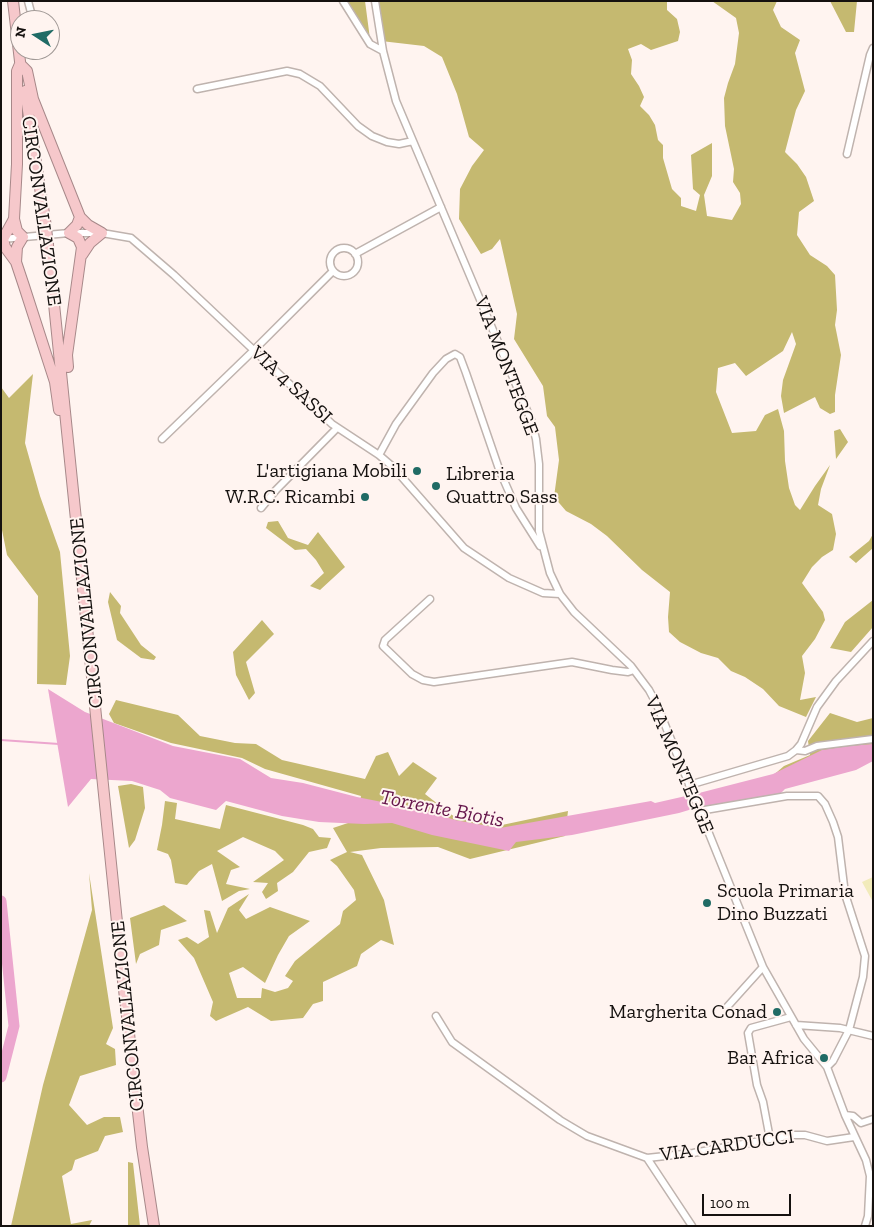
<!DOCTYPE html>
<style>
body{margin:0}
#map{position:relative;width:874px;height:1227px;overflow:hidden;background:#fff4f0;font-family:"Zilla Slab",serif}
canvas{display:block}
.frame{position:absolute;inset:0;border:2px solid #15110f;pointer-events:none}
.north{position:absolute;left:10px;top:10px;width:50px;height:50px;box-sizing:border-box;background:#fff4f0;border:1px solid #a19996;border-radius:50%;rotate:281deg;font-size:14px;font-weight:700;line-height:20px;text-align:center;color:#15110f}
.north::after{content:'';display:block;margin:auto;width:18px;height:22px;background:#206b65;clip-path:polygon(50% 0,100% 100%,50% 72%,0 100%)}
.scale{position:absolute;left:702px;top:1194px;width:89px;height:22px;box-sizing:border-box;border:2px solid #15110f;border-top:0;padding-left:6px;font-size:15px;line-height:18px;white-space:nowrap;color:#15110f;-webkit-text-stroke:4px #fff4f0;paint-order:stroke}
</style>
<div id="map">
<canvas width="874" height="1227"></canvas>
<div class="frame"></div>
<div class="north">N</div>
<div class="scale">100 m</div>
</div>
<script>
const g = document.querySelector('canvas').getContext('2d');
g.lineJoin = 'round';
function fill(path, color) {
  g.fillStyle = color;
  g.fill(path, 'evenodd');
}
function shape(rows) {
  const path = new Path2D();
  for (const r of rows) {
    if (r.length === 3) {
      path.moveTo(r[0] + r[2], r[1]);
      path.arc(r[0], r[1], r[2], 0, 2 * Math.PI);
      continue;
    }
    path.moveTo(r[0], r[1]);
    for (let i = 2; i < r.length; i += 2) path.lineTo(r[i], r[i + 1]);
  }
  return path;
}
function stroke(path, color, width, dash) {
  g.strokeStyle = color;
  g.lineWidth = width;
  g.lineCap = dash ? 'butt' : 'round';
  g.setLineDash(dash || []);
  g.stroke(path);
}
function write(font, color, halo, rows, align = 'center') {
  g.font = font + ' "Zilla Slab",serif';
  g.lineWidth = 4;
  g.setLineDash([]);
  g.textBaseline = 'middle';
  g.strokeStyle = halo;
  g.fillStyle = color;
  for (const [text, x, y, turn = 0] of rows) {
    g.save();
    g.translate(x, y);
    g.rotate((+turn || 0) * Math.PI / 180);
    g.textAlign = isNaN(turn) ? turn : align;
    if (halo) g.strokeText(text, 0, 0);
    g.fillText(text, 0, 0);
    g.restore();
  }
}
fill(shape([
 [873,877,873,902,862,882]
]), '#f2ebbb');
fill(shape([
 [347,1,365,1,370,39],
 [375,1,667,1,667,10,677,19,680,32,678,41,651,50,641,44,628,49,632,60,631,74,639,86,644,97,640,106,649,115,655,125,658,140,663,145,663,158,672,189,681,198,681,206,696,211,700,195,693,189,691,155,712,143,712,176,704,195,707,216,732,220,741,204,740,193,733,182,734,169,725,126,724,98,728,83,735,64,739,33,736,18,712,1,777,1,773,10,781,27,800,40,795,53,805,91,796,110,785,152,797,164,806,177,814,201,799,212,797,235,810,255,827,266,835,275,837,310,835,325,841,355,835,395,835,412,830,414,820,408,815,397,784,413,781,396,783,380,796,344,792,332,783,351,746,376,735,363,718,368,716,392,732,433,756,431,765,415,778,409,784,431,785,461,789,488,795,505,800,510,815,486,830,465,821,489,818,505,832,514,836,534,833,550,822,557,812,567,802,583,823,612,825,620,815,639,802,656,805,673,800,700,816,697,806,717,779,706,763,689,745,677,731,671,718,658,701,653,680,642,669,632,668,617,670,592,642,570,607,536,591,524,566,511,554,497,559,460,555,427,547,416,543,386,514,339,517,314,500,239,492,249,481,254,459,219,460,189,472,166,484,150,469,137,457,94,442,57,424,46,381,41],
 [830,1,857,1,854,32,846,32],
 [33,374,25,443,40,496,60,552,70,656,66,685,37,684,38,596,7,555,1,525,1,387,9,398],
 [840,429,848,442,836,459,834,431],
 [278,521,288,538,308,545,318,532,345,567,320,590,310,586,324,573,316,560,306,549,295,550,266,528,268,522],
 [873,534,873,548,856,563,849,557,869,541],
 [110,592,121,606,120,613,141,645,156,657,154,660,141,658,117,640,108,602],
 [873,600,873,627,851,652,830,648,845,622],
 [262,620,274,634,246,662,255,693,249,700,236,675,233,652],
 [116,700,178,715,200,736,235,743,256,744,282,760,365,779,376,756,388,752,399,776,413,762,437,778,425,794,456,818,502,825,568,811,565,836,470,859,438,847,381,848,350,852,362,855,384,900,394,945,381,940,361,954,357,966,323,982,323,1001,313,1004,303,1018,271,1021,248,1007,216,1021,210,1016,213,1002,194,958,178,940,187,937,198,944,209,937,204,910,210,911,217,933,228,908,249,894,239,910,246,919,270,907,310,921,289,936,278,955,265,983,243,967,229,973,237,998,261,998,262,988,275,992,288,988,293,981,285,976,295,961,340,924,343,911,356,900,354,890,337,866,330,860,347,852,333,828,357,820,361,796,265,769,242,758,171,743,114,723,109,714],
 [830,713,857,722,873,718,873,759,770,778,784,766,810,755,808,741],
 [131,784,143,787,145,808,135,840,129,848,118,786],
 [165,801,177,803,175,819,220,829,226,805,303,825,313,829,319,837,331,838,327,848,309,852,293,872,277,883,278,891,266,899,262,892,268,883,253,882,284,860,275,851,243,837,217,851,240,867,231,870,226,884,250,889,239,891,222,901,212,864,199,871,187,885,175,883,171,860,168,854,157,850,162,825],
 [89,873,113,1028,106,1044,115,1049,116,1065,80,1076,69,1105,87,1125,104,1117,120,1117,123,1132,105,1136,98,1151,75,1160,72,1170,62,1176,71,1224,92,1220,89,1226,11,1226,43,1085,92,910],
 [164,905,187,921,161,930,159,945,140,954,136,964,130,918],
 [128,1162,133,1163,140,1226,128,1226]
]), '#c5b970');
fill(shape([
 [48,689,85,712,173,746,240,759,271,778,303,783,357,797,427,811,455,820,500,828,651,801,655,803,699,793,773,774,822,750,849,746,873,744,873,761,856,770,785,789,780,794,710,807,702,806,679,813,572,835,516,842,509,851,432,835,392,823,364,824,319,822,282,816,226,801,216,810,170,798,160,790,132,781,91,779,68,807]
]), '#eca6ce');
stroke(shape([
 [1,740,59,744]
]), '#eca6ce', 2);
stroke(shape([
 [1,901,14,1026,1,1077]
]), '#eca6ce', 11);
const minor = shape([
 [28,1,33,20],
 [343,1,370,44,383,51],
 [375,1,383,51,396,101,531,420,536,439,539,464,539,531,550,573,560,594,574,612,631,666,649,690,657,705,763,967,804,1039,827,1067,845,1115,866,1160,870,1176,868,1216,865,1226],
 [197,89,287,71,300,74,320,86,358,126,372,136,387,142,399,144,413,141],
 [847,154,870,55,873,48],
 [2,239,69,233,102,233,131,238,174,275,332,424,379,455,393,467,464,548,509,578,543,593,560,594],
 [344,262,14],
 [355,254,441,207],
 [162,439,253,351,333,271],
 [379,455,396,424,433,373,446,359,455,354,460,357,466,373,499,469,516,508,540,546],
 [261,508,276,490,337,428],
 [430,599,385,640,383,646,412,674,423,680,434,682,572,662,612,670,628,672,634,670],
 [796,750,805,751,817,746,873,739],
 [689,785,788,756,796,750,801,744,817,707,836,681,873,641],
 [699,811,787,796,818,796,825,804,833,822,838,837,845,894,865,956,863,977,849,1030,833,1061,827,1067],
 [727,1007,763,967],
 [436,1016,452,1042,560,1120,587,1136,647,1158,693,1153,793,1135,805,1135,827,1141,854,1137],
 [796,1025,840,1028,873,1036],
 [845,1115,853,1116,861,1123,873,1119],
 [770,1139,763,1102,757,1085,748,1033,751,1028,791,1017],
 [647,1158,692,1226]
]);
const highway = shape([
 [13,1,21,70],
 [20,64,27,71,33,99,80,217,88,225,102,233,90,243,82,255],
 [25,91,45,220],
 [14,219,3,239,5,247,16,262,24,286,55,382,59,410],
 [48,245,123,981,142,1147,154,1226],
 [16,262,17,247,23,237,17,231,14,219,17,164,17,71,20,64],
 [68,367,67,355,82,247,78,238,69,233,77,225,80,217]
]);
stroke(minor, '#bfb3ae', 9);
stroke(highway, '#a78889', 12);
stroke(minor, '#fff', 6);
stroke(highway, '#f6c8cb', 10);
const highwayBridge = shape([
 [45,220,48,245]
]);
stroke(highwayBridge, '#a78889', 12, []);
stroke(highwayBridge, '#f6c8cb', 10);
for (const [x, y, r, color] of [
 [417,471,5,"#206b65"],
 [436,486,5,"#206b65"],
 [365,497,5,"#206b65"],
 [707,903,5,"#206b65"],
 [777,1012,5,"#206b65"],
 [824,1058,5,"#206b65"]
]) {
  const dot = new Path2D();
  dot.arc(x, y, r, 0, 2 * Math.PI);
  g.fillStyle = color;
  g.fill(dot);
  stroke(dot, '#fff4f0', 2);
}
write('20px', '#15110f', '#fff4f0', [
 ["CIRCONVALLAZIONE",41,211,82],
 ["VIA MONTEGGE",506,366,69],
 ["VIA 4 SASSI",291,385,43],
 ["CIRCONVALLAZIONE",87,613,-96],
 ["VIA MONTEGGE",679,765,67],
 ["CIRCONVALLAZIONE",128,1016,-96],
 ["VIA CARDUCCI",727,1146,-8]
]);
write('20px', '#15110f', '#fff4f0', [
 ["L'artigiana Mobili",407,471],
 ["Libreria",446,474,"left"],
 ["Quattro Sass",446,497,"left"],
 ["W.R.C. Ricambi",355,497],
 ["Scuola Primaria",717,891,"left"],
 ["Dino Buzzati",717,914,"left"],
 ["Margherita Conad",767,1012],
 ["Bar Africa",814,1058]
], 'right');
write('italic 21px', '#65164b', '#fff4f0', [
 ["Torrente Biotis",442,809,11]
]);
</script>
